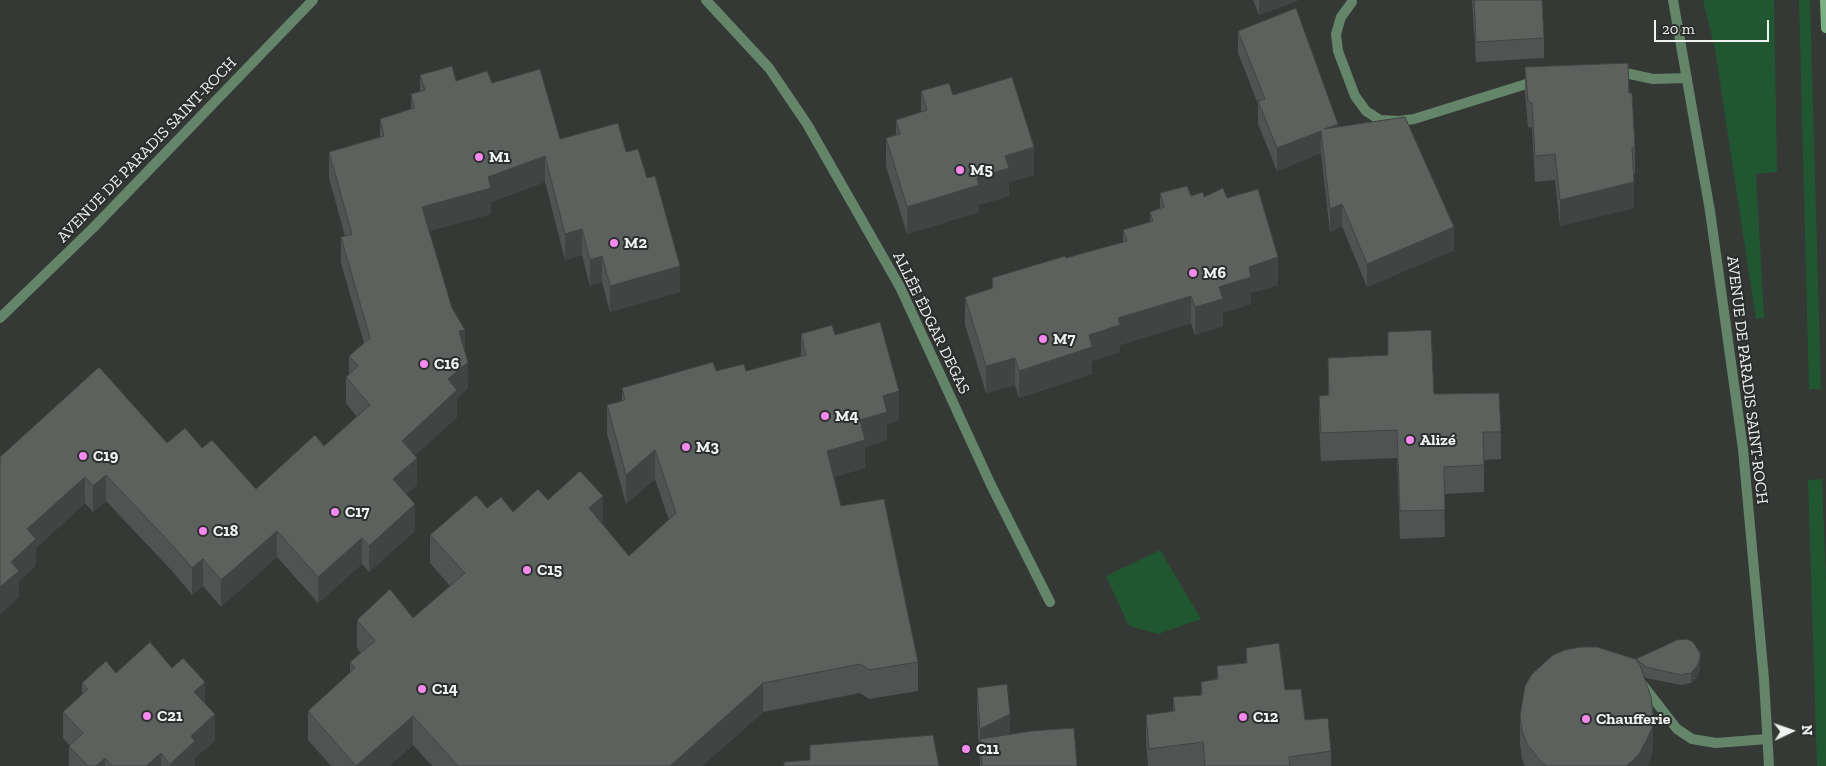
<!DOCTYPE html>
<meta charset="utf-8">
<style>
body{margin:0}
#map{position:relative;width:1826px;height:766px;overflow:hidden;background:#353936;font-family:"Zilla Slab",serif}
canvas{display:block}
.north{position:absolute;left:1766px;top:706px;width:50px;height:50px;-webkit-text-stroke:4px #2b2e2c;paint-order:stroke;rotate:87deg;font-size:14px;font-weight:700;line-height:20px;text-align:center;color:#f0f2f0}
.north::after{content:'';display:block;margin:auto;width:18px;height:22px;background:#f0f2f0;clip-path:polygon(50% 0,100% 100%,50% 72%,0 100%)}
.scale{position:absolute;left:1654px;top:20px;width:115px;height:22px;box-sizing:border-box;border:2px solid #f0f2f0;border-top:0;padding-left:6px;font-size:15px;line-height:18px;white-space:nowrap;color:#f0f2f0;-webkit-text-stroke:4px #2b2e2c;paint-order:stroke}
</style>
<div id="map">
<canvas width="1826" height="766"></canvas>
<div class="north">N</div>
<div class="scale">20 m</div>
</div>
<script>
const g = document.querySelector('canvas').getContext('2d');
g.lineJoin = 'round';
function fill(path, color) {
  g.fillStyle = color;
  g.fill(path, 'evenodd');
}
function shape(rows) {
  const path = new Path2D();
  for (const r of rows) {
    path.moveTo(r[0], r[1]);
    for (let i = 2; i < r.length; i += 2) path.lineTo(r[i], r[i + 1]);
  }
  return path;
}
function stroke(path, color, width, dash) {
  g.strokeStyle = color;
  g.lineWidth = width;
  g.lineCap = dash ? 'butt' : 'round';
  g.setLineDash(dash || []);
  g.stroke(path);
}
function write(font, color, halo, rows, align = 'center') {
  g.font = font + ' "Zilla Slab",serif';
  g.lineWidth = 4;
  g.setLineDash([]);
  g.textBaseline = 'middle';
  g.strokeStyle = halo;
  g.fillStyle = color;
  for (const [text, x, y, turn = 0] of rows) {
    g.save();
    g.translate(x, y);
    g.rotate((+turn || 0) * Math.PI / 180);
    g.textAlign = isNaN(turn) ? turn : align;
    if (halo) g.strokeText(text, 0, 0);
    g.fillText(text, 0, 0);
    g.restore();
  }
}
fill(shape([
 [1703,0,1774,0,1777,172,1756,174,1764,318,1756,319,1715,49],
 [1799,0,1810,0,1821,389,1809,389],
 [1822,479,1826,581,1826,766,1817,766,1808,480],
 [1160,550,1201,619,1158,634,1129,626,1106,576]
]), '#215730');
stroke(shape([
 [1642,684,1677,729,1692,739,1716,743,1767,739]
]), '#64856a', 10);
stroke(shape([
 [706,0,769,68,807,124,900,287,991,485,1050,602],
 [1673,0,1710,211,1743,449,1764,679,1769,766],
 [1352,2,1341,17,1336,34,1338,51,1355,96,1366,111,1380,120,1399,121,1414,119,1536,81],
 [1616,71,1653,79,1687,78],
 [0,318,93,228,313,0]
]), '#64856a', 10);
stroke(shape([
 [1825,0,1826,28]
]), '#7bb085', 10);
fill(shape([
 [1253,0,1299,0,1259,15],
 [1472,0,1542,0,1544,38,1544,58,1476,62],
 [1238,31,1338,127,1454,250,1367,287,1342,226,1330,232,1321,153,1277,171,1258,124,1258,104,1238,53],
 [1525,67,1629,93,1635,148,1635,174,1634,174,1634,208,1560,226,1555,180,1535,182,1532,128,1528,127,1525,93],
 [420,75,456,81,492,83,560,139,626,152,680,292,610,312,602,282,590,286,582,255,565,260,545,182,491,202,491,214,429,231,465,351,468,388,457,398,457,417,414,456,417,485,406,494,415,531,369,572,362,564,318,603,277,557,221,607,203,586,192,595,173,572,106,501,93,512,85,503,36,548,36,565,19,581,19,597,0,614,0,457,167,443,202,448,256,489,324,446,357,417,346,403,346,377,349,374,349,356,364,343,341,263,341,237,345,236,329,178,329,152,380,137,380,119,411,109,411,94,420,91],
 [921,91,953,95,1034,175,1009,182,1009,196,979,205,979,212,907,234,886,166,886,138,896,135,896,120,921,112],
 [1160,193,1227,198,1278,285,1251,293,1251,304,1223,313,1223,326,1195,335,1191,323,1120,345,1120,352,1092,361,1092,374,1019,398,1015,385,986,393,965,325,965,297,992,288,992,278,1123,243,1123,230,1150,222,1150,212,1160,208],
 [801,334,835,335,899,420,887,424,887,440,865,447,865,468,834,477,841,506,918,662,918,691,869,699,860,693,763,712,702,766,432,766,413,745,389,766,331,766,308,740,308,711,350,673,350,662,361,653,357,648,357,620,413,618,450,586,430,563,430,535,487,508,513,512,548,500,603,525,629,556,669,520,655,479,626,504,607,434,607,405,622,401,622,388,716,371,746,371,801,357],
 [1328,358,1434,394,1501,432,1501,459,1484,460,1484,492,1444,494,1445,537,1400,539,1397,458,1321,461,1319,423,1319,396,1328,395],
 [1246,648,1285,690,1305,720,1331,751,1331,766,1148,766,1146,740,1146,715,1173,711,1173,697,1201,695,1201,682,1217,679,1217,666,1246,663],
 [1636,659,1700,669,1697,677,1691,683,1681,685,1646,678,1644,676,1653,742,1652,755,1647,766,1525,766,1522,759,1520,744,1520,716,1636,660],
 [116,673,205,703,215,740,195,758,195,766,69,766,69,746,70,746,63,738,63,712,82,695,82,683],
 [977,688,1010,734,1077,766,980,766,977,714]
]), '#505351');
fill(shape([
 [1259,0,1299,0,1259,15],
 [1338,124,1338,147,1324,129],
 [1321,131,1321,153,1277,171,1277,148],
 [1034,147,1034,175,1009,182,1009,196,979,205,979,212,907,234,907,207,977,178,1005,156],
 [545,156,545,182,491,202,491,214,422,233,422,207,488,177],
 [1634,182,1634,208,1560,226,1560,200],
 [1342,204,1342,226,1330,232,1330,209],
 [1454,227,1454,250,1367,287,1367,264],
 [582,229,582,255,565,260,565,234],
 [602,256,602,282,590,286,590,260],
 [1278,257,1278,285,1251,293,1251,304,1223,313,1223,326,1195,335,1195,307,1219,287,1249,267],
 [680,266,680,292,610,312,610,286],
 [1191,296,1191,323,1120,345,1120,352,1092,361,1092,374,1019,398,1019,371,1089,335,1118,318],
 [465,330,465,356,459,331],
 [1015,358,1015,385,986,393,986,366],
 [468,362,468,388,457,398,457,417,402,468,402,441,448,379],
 [899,391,899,420,887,424,887,440,865,447,865,468,827,479,827,451,860,420,883,396],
 [655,450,655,479,626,504,626,475],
 [417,458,417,485,393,506,393,479],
 [106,475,106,501,93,512,93,486],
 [85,477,85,503,36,548,36,565,19,581,19,597,0,614,0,587,11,562,27,529],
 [603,496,603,524,589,508],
 [415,504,415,531,369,572,369,546],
 [277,531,277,557,221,607,221,580],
 [362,538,362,564,318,603,318,577],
 [203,559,203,586,192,595,192,568],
 [1700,659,1700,669,1697,677,1691,683,1691,673],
 [205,682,205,708,194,692],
 [763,683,763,712,702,766,670,766],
 [215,714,215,740,195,758,195,766,170,766,170,764,191,736],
 [1010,714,1010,741,980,739,980,755,980,729],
 [1653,714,1653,742,1652,755,1647,766,1626,766],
 [413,716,413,745,389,766,357,766],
 [161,753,161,766,146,766],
 [105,758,105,766,96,766]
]), '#414442');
const building = shape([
 [1474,0,1542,0,1544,38,1476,42,1474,0],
 [1296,8,1338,124,1324,129,1405,117,1454,227,1367,264,1342,204,1330,209,1321,131,1277,148,1258,101,1265,99,1238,31,1296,8],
 [1628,63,1629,93,1632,93,1635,148,1632,148,1634,182,1560,200,1555,154,1535,156,1532,103,1528,101,1525,67,1628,63],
 [452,66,456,81,487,71,492,83,540,69,560,139,618,123,626,152,638,149,647,178,655,176,680,266,610,286,602,256,590,260,582,229,565,234,545,156,488,177,491,188,422,207,452,308,465,330,459,331,468,362,448,379,457,390,402,441,417,458,393,479,415,504,369,546,362,538,318,577,277,531,221,580,203,559,192,568,173,546,106,475,93,486,85,477,27,529,36,539,11,562,19,571,0,587,0,457,99,367,167,443,185,428,202,448,212,440,256,489,315,435,324,446,370,405,346,377,358,366,349,356,370,338,341,237,352,234,329,152,384,136,380,119,414,108,411,94,425,90,420,75,452,66],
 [1012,77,1034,147,1005,156,1009,168,977,178,979,185,907,207,886,138,900,134,896,120,927,110,921,91,949,83,953,95,1012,77],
 [1187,186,1191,196,1203,192,1204,197,1223,188,1227,198,1258,189,1278,257,1249,267,1251,277,1219,287,1223,299,1195,307,1191,296,1118,318,1120,325,1089,335,1092,347,1019,371,1015,358,986,366,965,297,993,288,992,278,1065,256,1066,258,1127,241,1123,230,1153,221,1150,212,1164,207,1160,193,1187,186],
 [880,322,899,391,883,396,887,412,860,420,865,440,827,451,841,506,884,499,918,662,869,670,860,664,763,683,670,766,458,766,413,716,356,766,308,711,355,668,350,662,375,641,357,620,390,589,413,618,465,573,430,535,476,495,487,508,501,497,513,512,538,489,548,500,580,471,603,496,589,508,629,556,676,513,655,450,626,475,607,405,625,400,622,388,713,362,716,371,744,364,746,371,806,355,801,334,832,325,835,335,880,322],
 [1431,330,1434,394,1499,393,1501,432,1483,432,1484,465,1444,467,1445,510,1400,511,1397,430,1321,433,1319,396,1329,395,1328,358,1388,355,1388,332,1431,330],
 [1687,639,1693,642,1700,653,1700,659,1697,666,1691,673,1681,675,1646,667,1636,659,1677,640,1687,639],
 [150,642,172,668,183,658,205,682,194,692,215,714,191,736,195,741,170,764,161,753,146,766,112,766,105,758,96,766,88,766,69,746,83,733,63,712,88,689,82,683,106,661,116,673,150,642],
 [1279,643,1285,690,1301,689,1305,720,1328,718,1331,751,1289,757,1290,766,1205,766,1203,742,1149,749,1146,715,1175,711,1173,697,1202,695,1201,682,1218,679,1217,666,1247,663,1246,648,1279,643],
 [1581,647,1597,647,1635,659,1640,665,1651,697,1653,714,1652,728,1646,741,1639,754,1630,763,1626,766,1547,766,1542,763,1527,744,1522,731,1520,716,1525,686,1532,674,1553,655,1565,650,1581,647],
 [1007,684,1010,714,980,729,977,688,1007,684],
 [1074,728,1077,766,982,766,980,739,1032,731,1074,728],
 [933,735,939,766,784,766,784,762,810,760,810,745,933,735]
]);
fill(building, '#5d615e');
stroke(building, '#414442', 1);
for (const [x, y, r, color] of [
 [479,157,5,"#f689ee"],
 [960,170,5,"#f689ee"],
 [614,243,5,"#f689ee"],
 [1193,273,5,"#f689ee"],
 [1043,339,5,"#f689ee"],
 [424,364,5,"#f689ee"],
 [825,416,5,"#f689ee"],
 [1410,440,5,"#f689ee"],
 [686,447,5,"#f689ee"],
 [83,456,5,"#f689ee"],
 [335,512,5,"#f689ee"],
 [203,531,5,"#f689ee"],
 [527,570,5,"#f689ee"],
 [422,689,5,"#f689ee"],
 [147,716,5,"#f689ee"],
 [1243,717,5,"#f689ee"],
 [1586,719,5,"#f689ee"],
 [966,749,5,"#f689ee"]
]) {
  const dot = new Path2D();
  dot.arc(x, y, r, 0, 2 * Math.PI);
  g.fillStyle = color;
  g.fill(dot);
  stroke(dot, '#2b2e2c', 2);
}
write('16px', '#f0f2f0', '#2b2e2c', [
 ["AVENUE DE PARADIS SAINT-ROCH",147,150,-46],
 ["ALLÉE ÉDGAR DEGAS",931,323,64],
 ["AVENUE DE PARADIS SAINT-ROCH",1747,380,83]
]);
write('bold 16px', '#f0f2f0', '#2b2e2c', [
 ["M1",489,157],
 ["M5",970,170],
 ["M2",624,243],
 ["M6",1203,273],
 ["M7",1053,339],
 ["C16",434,364],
 ["M4",835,416],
 ["Alizé",1420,440],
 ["M3",696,447],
 ["C19",93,456],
 ["C17",345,512],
 ["C18",213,531],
 ["C15",537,570],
 ["C14",432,689],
 ["C21",157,716],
 ["C12",1253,717],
 ["Chaufferie",1596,719],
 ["C11",976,749]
], 'left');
</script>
